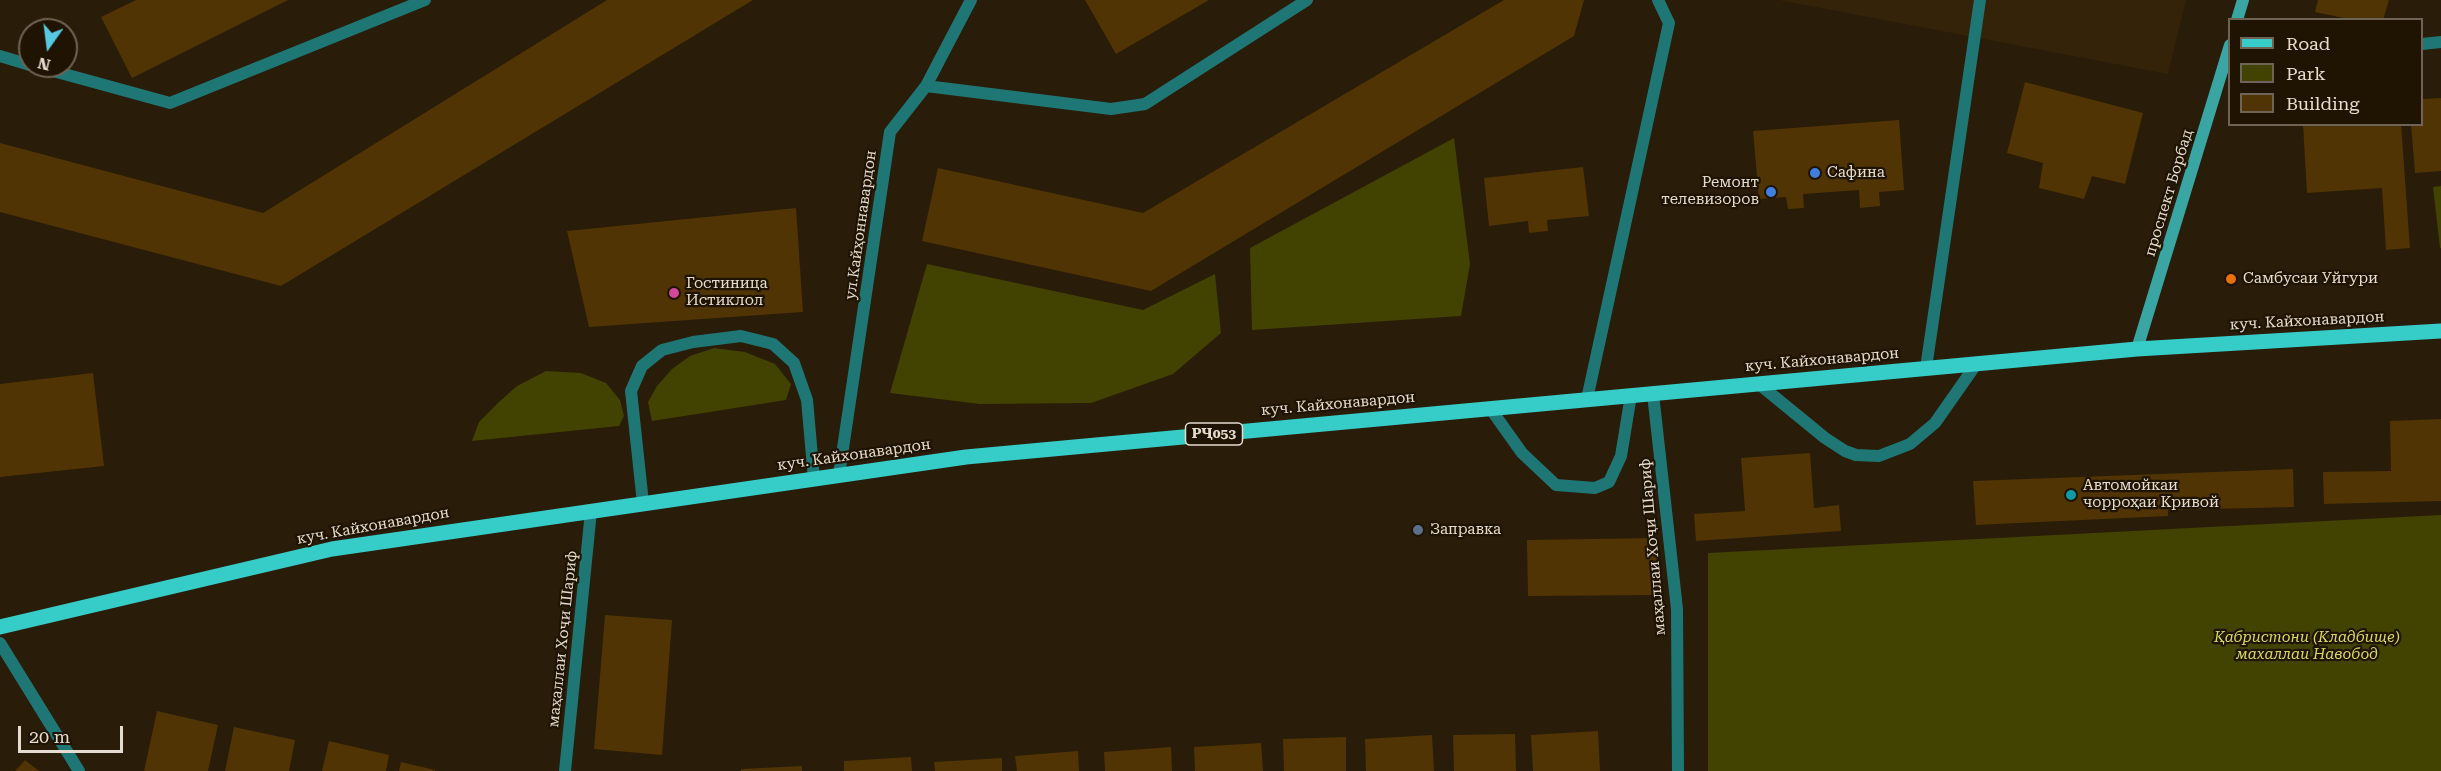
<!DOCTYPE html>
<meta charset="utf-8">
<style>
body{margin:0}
#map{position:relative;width:2441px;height:771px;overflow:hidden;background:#291c09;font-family:"Roboto Serif",serif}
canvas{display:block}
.legend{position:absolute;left:2228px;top:18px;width:195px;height:108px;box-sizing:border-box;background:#1f1302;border:2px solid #6e6355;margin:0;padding:8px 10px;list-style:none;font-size:18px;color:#e5dcd1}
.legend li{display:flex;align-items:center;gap:12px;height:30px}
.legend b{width:30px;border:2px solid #6e6355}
.north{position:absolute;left:18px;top:18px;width:60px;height:60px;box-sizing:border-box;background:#1f1302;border:2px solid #6e6355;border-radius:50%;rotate:194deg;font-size:16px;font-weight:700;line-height:24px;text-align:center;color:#e5dcd1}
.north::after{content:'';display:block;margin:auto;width:21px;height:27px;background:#56c9e0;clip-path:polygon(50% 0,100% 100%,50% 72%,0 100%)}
.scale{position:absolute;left:18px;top:726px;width:105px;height:27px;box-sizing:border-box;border:3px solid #e5dcd1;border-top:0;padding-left:8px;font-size:18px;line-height:21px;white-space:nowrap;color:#e5dcd1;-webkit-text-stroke:4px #1f1302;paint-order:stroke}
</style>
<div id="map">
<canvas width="2441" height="771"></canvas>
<ul class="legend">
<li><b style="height:8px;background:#36cdc8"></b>Road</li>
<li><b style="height:16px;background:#424300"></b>Park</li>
<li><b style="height:16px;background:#503404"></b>Building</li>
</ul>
<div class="north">N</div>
<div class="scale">20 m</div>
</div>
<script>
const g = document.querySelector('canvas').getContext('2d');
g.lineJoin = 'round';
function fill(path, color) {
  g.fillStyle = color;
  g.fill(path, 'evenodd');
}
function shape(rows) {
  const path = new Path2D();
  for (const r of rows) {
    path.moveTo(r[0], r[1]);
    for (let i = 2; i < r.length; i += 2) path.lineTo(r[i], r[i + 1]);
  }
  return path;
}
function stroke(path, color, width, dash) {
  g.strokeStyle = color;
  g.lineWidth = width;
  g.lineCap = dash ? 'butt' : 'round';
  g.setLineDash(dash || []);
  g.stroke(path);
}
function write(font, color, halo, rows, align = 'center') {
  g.font = font + ' "Roboto Serif",serif';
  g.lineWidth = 4.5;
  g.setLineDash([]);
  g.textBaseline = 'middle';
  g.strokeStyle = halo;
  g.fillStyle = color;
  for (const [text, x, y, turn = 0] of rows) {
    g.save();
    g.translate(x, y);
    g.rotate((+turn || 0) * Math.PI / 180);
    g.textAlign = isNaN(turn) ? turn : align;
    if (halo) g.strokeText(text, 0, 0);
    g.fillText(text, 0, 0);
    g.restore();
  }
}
fill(shape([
 [1779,0,2186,0,2168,74]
]), '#342309');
fill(shape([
 [1454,138,1470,264,1461,316,1252,330,1250,248],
 [2441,186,2441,248,2440,248,2433,187],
 [927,264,1143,310,1215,274,1221,333,1173,374,1091,403,980,404,890,393],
 [714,348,745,352,775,364,791,384,786,400,652,421,648,402,657,386,672,369,690,356],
 [546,371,581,373,606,383,620,400,624,416,619,426,472,441,479,422,499,402,517,386],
 [2441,515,2441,771,1708,771,1708,553]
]), '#424300');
fill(shape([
 [136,0,288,0,132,78,101,17],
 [607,0,753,0,281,286,0,212,0,143,263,213],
 [1085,0,1209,0,1116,54],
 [1504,0,1584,0,1574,36,1151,291,922,241,938,168,1143,213],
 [2318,0,2389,0,2383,20,2353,20,2315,12],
 [2025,82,2143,113,2125,184,2092,176,2084,199,2039,188,2043,163,2007,153],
 [2441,98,2441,171,2415,173,2411,124,2422,124,2422,99],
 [1899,120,1904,190,1879,192,1880,206,1860,208,1859,190,1803,194,1804,208,1788,209,1786,197,1759,199,1753,131],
 [2303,124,2401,124,2410,248,2386,250,2382,188,2307,193],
 [1583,167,1589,216,1547,220,1548,231,1529,233,1528,221,1489,226,1484,178],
 [796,208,803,312,589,327,567,231],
 [93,373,104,466,0,477,0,384],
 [2441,419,2441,501,2324,504,2323,472,2391,471,2390,421],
 [1810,453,1814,508,1839,505,1841,531,1696,541,1694,514,1745,511,1741,458],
 [2293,469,2294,507,2168,510,2168,516,1976,525,1973,481],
 [1657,538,1657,595,1528,596,1527,540],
 [605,615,672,620,662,755,594,749],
 [157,711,218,725,208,771,144,771],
 [234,727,295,740,289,771,225,771],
 [1598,731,1600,771,1533,771,1531,735],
 [1515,734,1516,771,1454,771,1453,735],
 [1432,735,1434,771,1366,771,1365,739],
 [1346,737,1346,771,1284,771,1283,739],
 [329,741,389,755,386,771,322,771],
 [1261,743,1263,771,1195,771,1194,747],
 [1171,747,1172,771,1105,771,1104,752],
 [1078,751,1079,771,1017,771,1015,756],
 [911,757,912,771,844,771,844,761],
 [1002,758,1002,771,935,771,934,762],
 [25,760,39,771,15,771],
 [401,762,435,770,435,771,399,771],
 [802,766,802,771,741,771,741,769]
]), '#503404');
stroke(shape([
 [0,56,30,65],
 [35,66,170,103,425,0],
 [1926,368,1980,0],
 [1759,384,1825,438,1845,451,1856,455,1879,456,1910,444,1935,423,1977,363],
 [1490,408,1522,453,1556,485,1595,488,1609,482,1621,456,1631,395],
 [643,503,631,391,642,366,662,350,693,342,741,336,773,344,794,363,807,400,814,479]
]), '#1f7775', 12);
stroke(shape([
 [2422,44,2441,42],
 [926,86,1111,109,1145,104,1307,0],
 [1653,394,1677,609,1678,771],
 [1587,399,1669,23,1658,0],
 [839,475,890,132,926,86,971,0],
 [0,643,79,771],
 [565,771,591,511]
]), '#1f7775', 12);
stroke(shape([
 [2237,20,2243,0],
 [2137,349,2230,45]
]), '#3aa6a3', 12);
stroke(shape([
 [0,627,332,549,966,457,2137,349,2441,331]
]), '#36cdc8', 15);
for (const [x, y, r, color] of [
 [1815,173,6,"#3f7fe0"],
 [1771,192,6,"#3f7fe0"],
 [2231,279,6,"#e8710a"],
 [674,293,6,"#d1479c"],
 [2071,495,6,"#0f9aa8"],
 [1418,530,6,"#5c6f8a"]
]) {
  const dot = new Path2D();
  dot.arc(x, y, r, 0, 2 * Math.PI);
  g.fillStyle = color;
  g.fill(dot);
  stroke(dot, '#1f1302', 2);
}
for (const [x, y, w] of [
 [1214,434,57]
]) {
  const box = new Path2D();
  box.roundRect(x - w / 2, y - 11, w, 22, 4.5);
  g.fillStyle = '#1f1302';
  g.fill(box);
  stroke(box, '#e5dcd1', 1.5);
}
write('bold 14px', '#e5dcd1', null, [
 ["РҶ053",1214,434]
]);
write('15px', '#e5dcd1', '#1f1302', [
 ["Сафина",1827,173],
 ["Ремонт",1759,183,"right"],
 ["телевизоров",1759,200,"right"],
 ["Самбусаи Уйгури",2243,279],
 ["Гостиница",686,284],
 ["Истиклол",686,301],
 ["Автомойкаи",2083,486],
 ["чорроҳаи Кривой",2083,503],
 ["Заправка",1430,530]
], 'left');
write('15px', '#e5dcd1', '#1f1302', [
 ["проспект Борбад",2169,193,-73],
 ["ул.Кайҳоннавардон",861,225,-82],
 ["куч. Кайхонавардон",2307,321,-3],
 ["куч. Кайхонавардон",1822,360,-5],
 ["куч. Кайхонавардон",1338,404,-5],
 ["куч. Кайхонавардон",854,455,-8],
 ["куч. Кайхонавардон",373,526,-10],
 ["маҳаллаи Хоҷи Шариф",1653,547,-95],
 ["маҳаллаи Хоҷи Шариф",563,639,-84]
]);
write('italic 15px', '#d8da5c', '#1f1302', [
 ["Қабристони (Кладбище)",2307,638],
 ["махаллаи Навобод",2307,655]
]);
</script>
